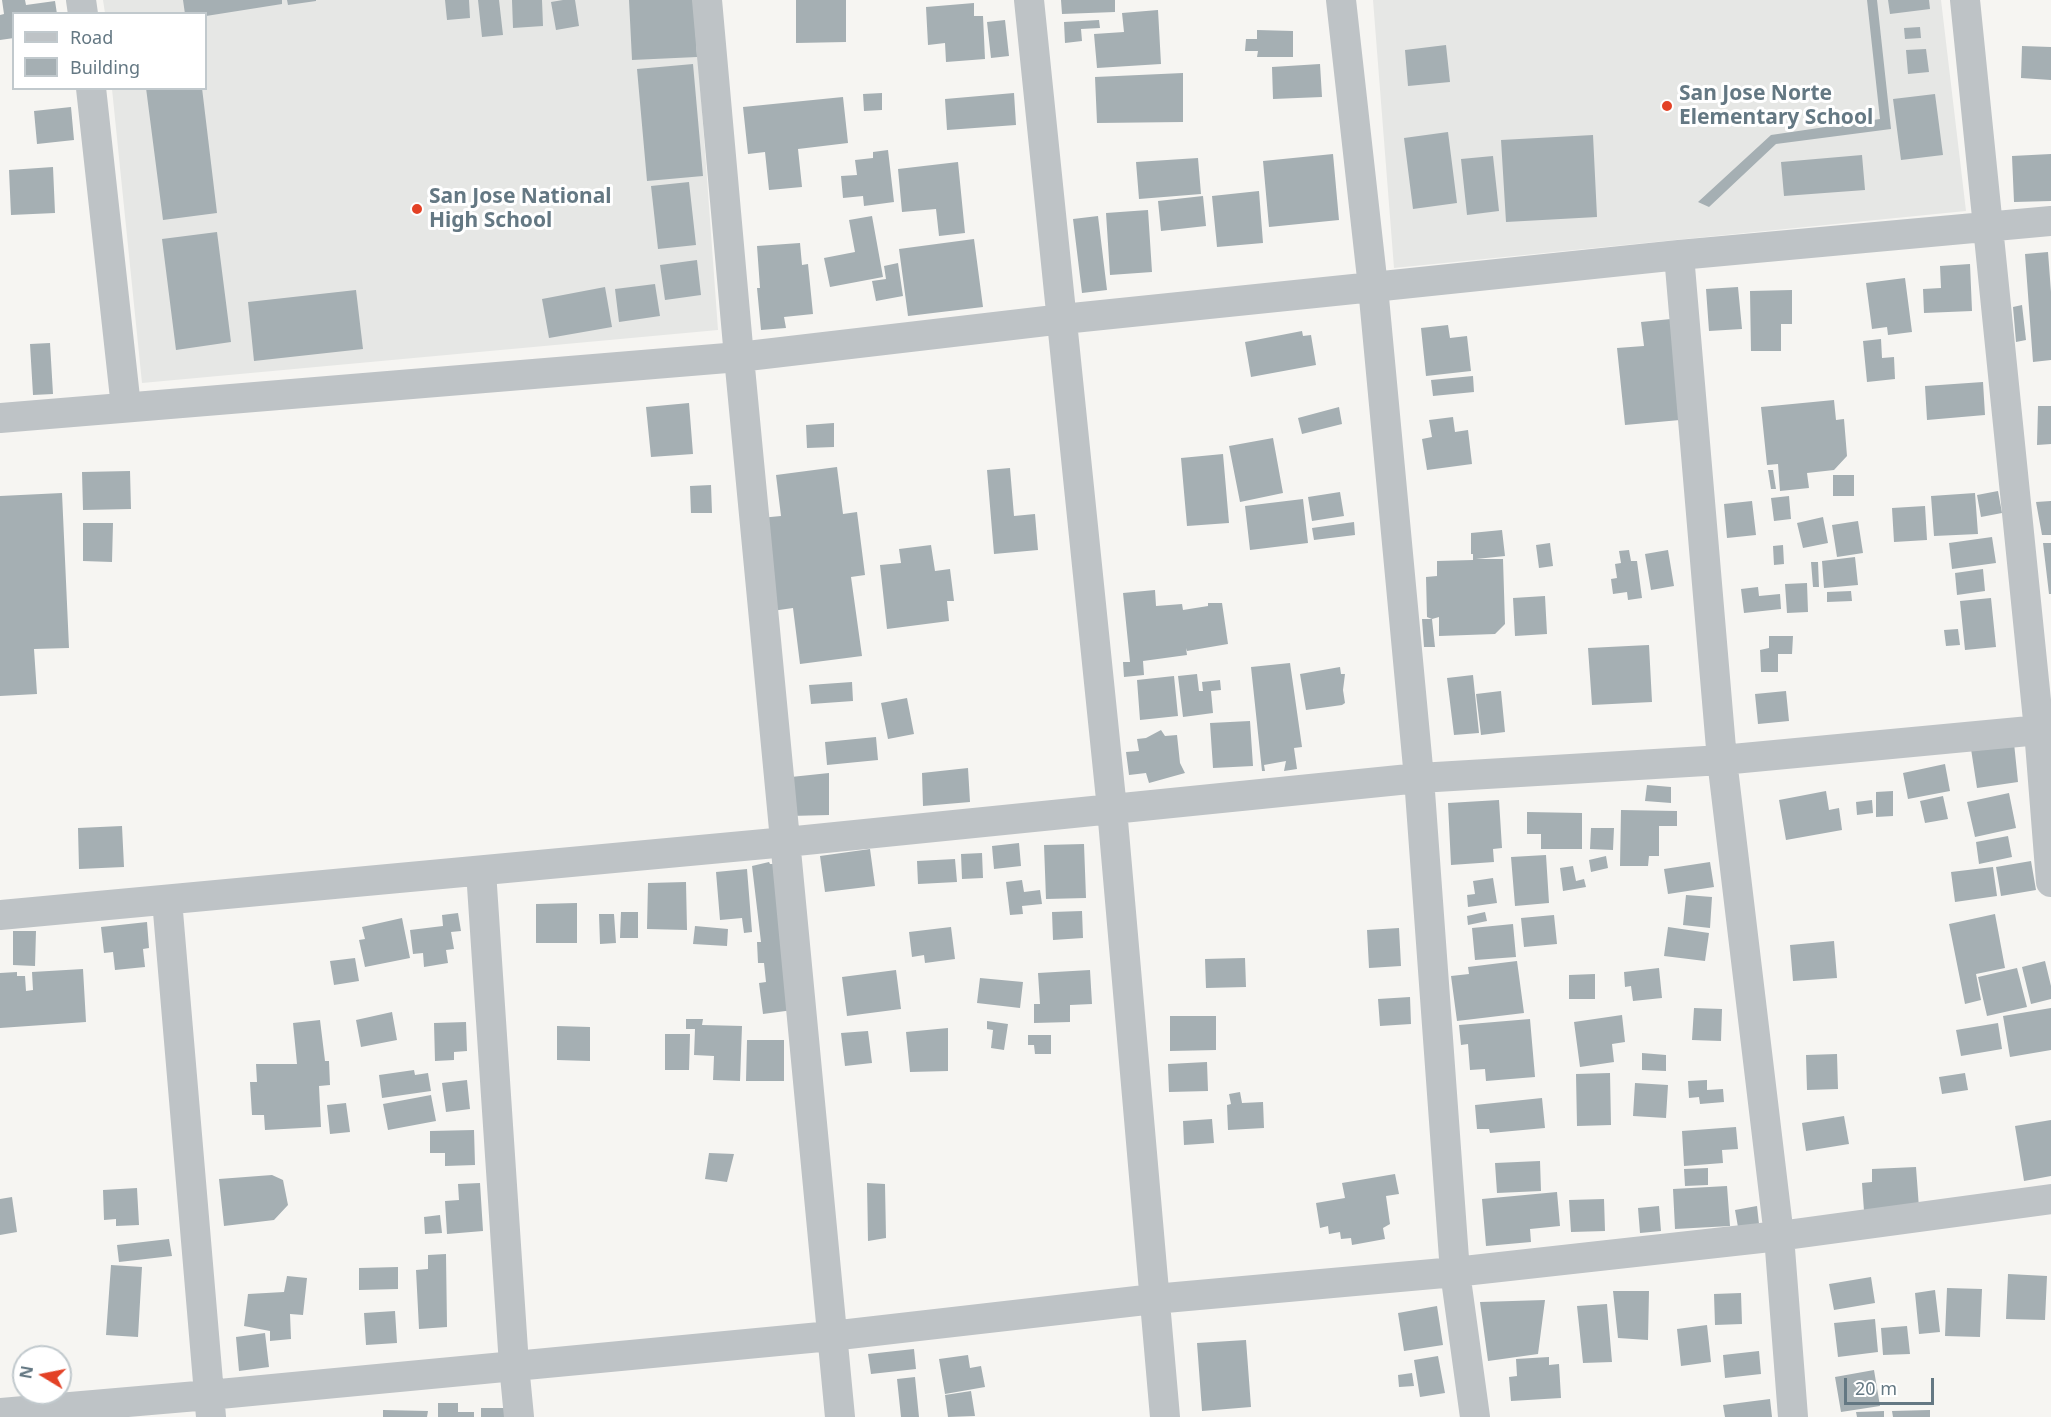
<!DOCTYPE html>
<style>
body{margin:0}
#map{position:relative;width:2051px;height:1417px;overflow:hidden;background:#f6f5f2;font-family:"Noto Sans",sans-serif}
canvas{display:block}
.legend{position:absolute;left:12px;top:12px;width:195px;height:78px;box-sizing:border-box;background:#fff;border:2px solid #c1c9cd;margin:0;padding:8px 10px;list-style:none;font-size:18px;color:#647883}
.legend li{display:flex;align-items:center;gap:12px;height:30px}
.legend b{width:30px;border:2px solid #c1c9cd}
.north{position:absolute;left:12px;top:1345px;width:60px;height:60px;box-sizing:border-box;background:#fff;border:2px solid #c1c9cd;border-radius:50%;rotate:280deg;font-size:16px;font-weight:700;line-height:24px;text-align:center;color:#647883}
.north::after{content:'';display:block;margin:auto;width:21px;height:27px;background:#e34125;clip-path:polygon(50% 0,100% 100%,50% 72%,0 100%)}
.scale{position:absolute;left:1844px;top:1378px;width:90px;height:27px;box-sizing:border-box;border:3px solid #647883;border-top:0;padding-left:8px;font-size:18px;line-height:21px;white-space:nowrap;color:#647883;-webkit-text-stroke:4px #fff;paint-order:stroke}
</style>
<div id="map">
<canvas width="2051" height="1417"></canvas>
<ul class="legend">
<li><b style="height:8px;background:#bec3c6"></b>Road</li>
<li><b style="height:16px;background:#a5afb3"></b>Building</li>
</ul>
<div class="north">N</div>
<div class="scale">20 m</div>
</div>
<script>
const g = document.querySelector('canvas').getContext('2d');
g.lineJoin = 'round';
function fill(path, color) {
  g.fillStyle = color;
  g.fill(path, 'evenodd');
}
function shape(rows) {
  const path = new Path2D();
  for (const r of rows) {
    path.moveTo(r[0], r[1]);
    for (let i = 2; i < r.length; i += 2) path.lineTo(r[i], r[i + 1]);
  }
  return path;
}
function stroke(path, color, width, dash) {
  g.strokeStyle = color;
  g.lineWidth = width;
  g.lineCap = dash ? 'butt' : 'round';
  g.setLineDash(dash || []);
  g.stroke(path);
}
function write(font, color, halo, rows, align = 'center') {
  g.font = font + ' "Noto Sans",sans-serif';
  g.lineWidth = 6;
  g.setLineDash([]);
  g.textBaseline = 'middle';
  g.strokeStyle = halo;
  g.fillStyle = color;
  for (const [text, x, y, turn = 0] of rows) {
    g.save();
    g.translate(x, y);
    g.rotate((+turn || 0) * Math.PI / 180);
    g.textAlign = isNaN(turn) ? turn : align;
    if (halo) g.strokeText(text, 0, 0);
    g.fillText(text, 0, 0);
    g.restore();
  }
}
fill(shape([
 [103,0,694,0,718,330,142,383,112,89,206,88,206,14,105,13],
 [1373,0,1941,0,1966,211,1394,268]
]), '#e6e7e5');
fill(shape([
 [2,0,25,0,26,5,55,1,57,14,14,14,14,38,0,40,0,15,4,14],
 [183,0,282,0,282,4,206,16,206,14,185,14],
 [287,0,316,0,316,1,288,5],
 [445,0,469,0,470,18,447,20],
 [478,0,499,0,503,35,482,37],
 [512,0,542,0,543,26,513,28],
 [563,0,575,0,579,26,556,30,551,2],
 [629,0,694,0,697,57,632,60],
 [796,0,846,0,846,42,796,43],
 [1061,0,1115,0,1115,12,1062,14],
 [1867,0,1877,0,1891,129,1776,144,1709,207,1698,202,1771,135,1880,119],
 [1888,0,1929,0,1930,9,1890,14],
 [974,3,974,16,983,16,985,59,946,62,945,43,928,45,926,7],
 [1158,10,1161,64,1097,68,1094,34,1124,32,1122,13],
 [1005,20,1009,56,991,58,987,22],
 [1099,20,1100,28,1081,29,1082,41,1065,43,1064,22],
 [1920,27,1921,38,1905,39,1904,28],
 [1257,30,1293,31,1293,57,1257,57,1258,51,1245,51,1246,39,1257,39],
 [1446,45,1450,82,1408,86,1405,50],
 [2022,46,2051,47,2051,80,2021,78],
 [1926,49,1929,72,1908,74,1906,50],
 [693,64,703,176,647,181,637,69],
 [1320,64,1322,97,1273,99,1272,67],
 [1183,73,1183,122,1097,123,1095,77],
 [146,88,202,88,217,213,163,220],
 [882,93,882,110,864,111,863,94],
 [1014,93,1016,125,947,130,945,99],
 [1935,94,1943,155,1901,160,1893,99],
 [843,97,848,143,798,149,802,187,769,190,765,152,748,154,743,107],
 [71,107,74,140,37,144,34,111],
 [1448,132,1457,203,1413,209,1404,138],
 [1593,135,1597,217,1506,222,1501,140],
 [888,150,894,202,864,206,863,196,843,198,841,176,857,175,855,160,873,158,873,152],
 [1333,154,1339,220,1269,227,1263,161],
 [2051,154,2051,201,2014,202,2012,156],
 [1862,155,1865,190,1784,196,1781,162],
 [1493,156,1499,211,1467,215,1461,159],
 [1198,158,1201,194,1139,199,1136,162],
 [958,162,965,233,939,236,936,209,902,212,898,169],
 [53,167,55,213,11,215,9,170],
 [689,182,696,245,658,249,651,186],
 [1259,191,1263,243,1217,247,1212,196],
 [1203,196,1206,226,1161,231,1158,201],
 [1148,210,1152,272,1110,275,1106,213],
 [872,216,883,277,830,287,824,258,855,252,849,220],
 [1098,216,1107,290,1082,293,1073,219],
 [217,232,231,342,176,350,162,239],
 [974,239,983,307,908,316,899,249],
 [800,243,802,265,808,264,813,314,784,317,786,328,761,330,757,288,760,288,757,246],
 [2048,252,2051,292,2051,360,2033,362,2025,254],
 [697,260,701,295,665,300,660,265],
 [898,263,903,296,876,301,872,281,886,279,884,266],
 [1970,264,1972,311,1924,313,1923,289,1941,288,1940,266],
 [1905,278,1912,332,1888,335,1887,327,1872,329,1866,283],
 [655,284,660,316,619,322,615,289],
 [605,287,612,327,549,338,542,299],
 [1738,287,1742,329,1709,331,1706,289],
 [356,290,363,349,254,361,248,302],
 [1792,290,1792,324,1781,324,1781,351,1751,351,1750,291],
 [2022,305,2026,340,2016,342,2013,307],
 [1681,318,1691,419,1625,425,1617,348,1644,346,1641,322],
 [1448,325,1450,338,1467,336,1471,371,1426,376,1421,328],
 [1302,331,1303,336,1311,335,1316,365,1251,377,1245,342],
 [1881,339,1882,358,1894,357,1895,379,1867,382,1863,341],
 [50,343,53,394,33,395,30,344],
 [1473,376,1474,392,1433,396,1431,380],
 [1983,382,1985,415,1927,420,1925,386],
 [1834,400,1836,420,1844,419,1847,456,1834,470,1807,473,1809,488,1780,491,1778,464,1767,465,1761,407],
 [689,403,693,454,651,457,646,407],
 [2038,406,2051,406,2051,444,2037,445],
 [1339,407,1342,424,1302,434,1298,418],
 [1453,417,1455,432,1468,430,1472,464,1427,470,1422,439,1432,437,1429,420],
 [834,423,834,447,807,448,806,425],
 [1273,438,1283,493,1240,502,1229,446],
 [1223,454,1229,523,1187,526,1181,458],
 [837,467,843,514,857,512,865,575,851,577,862,656,800,664,793,608,772,611,760,518,781,516,776,475],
 [1010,468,1014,516,1035,514,1038,550,994,554,987,470],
 [1768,470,1773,470,1776,489,1771,489],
 [130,471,131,509,83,510,82,472],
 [1833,475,1854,475,1854,496,1833,496],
 [711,485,712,513,691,513,690,486],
 [1998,491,2002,513,1981,517,1977,495],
 [1340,492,1344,516,1312,521,1308,497],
 [62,493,69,648,34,649,37,694,0,696,0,496],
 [1975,493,1978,534,1934,536,1931,496],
 [1789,496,1791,519,1774,521,1771,498],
 [1303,499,1308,543,1250,550,1245,506],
 [1752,501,1756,535,1727,538,1724,504],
 [2051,501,2051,535,2042,535,2036,502],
 [1925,506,1927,540,1894,542,1892,508],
 [1823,517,1828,543,1803,548,1797,523],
 [1858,521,1863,553,1837,557,1832,525],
 [1354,522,1355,535,1314,540,1312,528],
 [83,523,113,523,112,562,83,561],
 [1502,530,1505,556,1476,559,1503,559,1505,624,1495,634,1439,636,1439,617,1432,619,1427,617,1426,577,1437,576,1437,561,1473,560,1473,554,1471,554,1471,533],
 [1992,537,1996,563,1952,569,1949,543],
 [1550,543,1553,566,1539,568,1536,545],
 [2043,543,2051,543,2051,594,2049,594],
 [931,545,935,571,950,569,954,601,947,601,949,621,887,629,880,565,901,563,899,549],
 [1783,545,1784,564,1774,565,1773,546],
 [1629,550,1631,561,1637,561,1642,598,1628,600,1627,592,1613,594,1611,579,1617,578,1615,564,1621,563,1619,551],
 [1668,550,1674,586,1651,590,1645,554],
 [1855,557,1858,585,1824,588,1822,561],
 [1811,562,1818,562,1819,587,1813,587],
 [1983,569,1985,591,1957,595,1955,573],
 [1807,583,1808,612,1787,613,1785,584],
 [1758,587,1759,596,1780,594,1781,609,1744,613,1741,589],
 [1155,590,1156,606,1182,604,1183,610,1208,606,1208,603,1222,603,1228,644,1187,651,1186,648,1187,655,1143,661,1144,675,1124,677,1123,662,1130,662,1123,593],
 [1851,591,1852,601,1827,602,1827,592],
 [1545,596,1547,634,1515,636,1513,598],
 [1991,598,1996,647,1965,650,1960,601],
 [1422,619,1432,619,1435,647,1424,647],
 [1958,629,1960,645,1946,646,1944,630],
 [1769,636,1793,636,1792,654,1778,654,1778,672,1761,672,1760,650,1769,648],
 [1649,645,1652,702,1592,705,1588,648],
 [1290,663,1302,747,1294,748,1297,769,1284,771,1286,761,1264,765,1265,771,1262,771,1251,667],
 [1340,667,1341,674,1345,674,1343,690,1345,703,1342,705,1306,710,1300,674],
 [1197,674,1199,691,1203,691,1202,682,1220,680,1221,690,1211,691,1213,713,1183,717,1178,676],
 [1473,675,1479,733,1454,735,1447,678],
 [1174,676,1178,716,1140,720,1137,680],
 [852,682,853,701,811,704,809,685],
 [1501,691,1505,732,1481,735,1476,694],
 [1786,691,1789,721,1758,724,1755,694],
 [907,698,914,734,888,739,881,703],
 [1250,721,1253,766,1213,768,1210,723],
 [1161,730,1165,736,1177,735,1180,763,1185,773,1149,783,1146,773,1129,775,1126,752,1139,751,1137,739,1146,738],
 [876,737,878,760,827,765,825,742],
 [2014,743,2018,782,1977,788,1971,749],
 [1945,764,1950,791,1908,799,1903,773],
 [968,768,970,802,923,806,922,773],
 [829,773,829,815,789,816,791,777],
 [1647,785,1671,787,1671,803,1645,801],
 [1826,791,1829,810,1839,808,1842,830,1786,840,1779,800],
 [1893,791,1893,816,1876,817,1876,792],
 [2009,793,2016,828,1975,837,1967,802],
 [1943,796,1948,819,1925,823,1920,801],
 [1499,800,1502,848,1493,849,1494,862,1451,865,1448,803],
 [1872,800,1873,813,1857,815,1856,802],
 [1621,810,1677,811,1677,826,1659,826,1659,856,1649,856,1648,866,1620,866],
 [1527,812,1582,813,1582,849,1541,849,1541,834,1527,834],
 [122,826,124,867,79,869,78,828],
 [1591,828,1614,828,1613,850,1590,849],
 [2008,836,2012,857,1979,864,1976,842],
 [1019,843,1021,866,994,869,992,846],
 [1084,844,1086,898,1046,899,1044,845],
 [870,849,875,886,825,892,820,856],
 [982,853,983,878,962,879,961,854],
 [1546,855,1549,903,1515,906,1511,857],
 [1606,856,1608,868,1591,872,1589,860],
 [955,859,957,882,918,884,917,861],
 [2031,861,2036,890,2001,896,1996,867],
 [769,862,770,864,774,864,793,1010,763,1014,759,983,766,982,764,963,758,963,757,942,761,942,752,866],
 [1710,862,1714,887,1668,894,1664,869],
 [1573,866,1576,881,1584,879,1586,887,1563,891,1560,868],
 [1993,867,1997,896,1955,902,1951,872],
 [747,869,752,932,744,933,742,918,720,920,716,872],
 [1493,878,1497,903,1468,907,1467,895,1475,894,1473,881],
 [1022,880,1024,892,1040,890,1042,904,1022,906,1023,914,1010,915,1006,882],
 [686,882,687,930,647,929,648,883],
 [1686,895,1712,897,1710,928,1683,925],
 [577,903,577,943,536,943,536,904],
 [1082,911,1083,938,1053,940,1052,912],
 [621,912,638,912,638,938,620,938],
 [1485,912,1487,921,1468,925,1467,916],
 [458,913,461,931,451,932,454,949,446,950,448,963,424,967,423,953,413,954,410,930,443,926,442,915],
 [599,914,614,914,616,943,600,944],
 [1995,914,2005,968,1976,974,1981,1000,1965,1004,1949,924],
 [1554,915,1557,944,1524,947,1521,918],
 [402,918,410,958,365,967,359,940,365,939,362,927],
 [147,922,149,948,143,949,145,967,115,970,113,952,104,953,101,927],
 [1513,924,1516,957,1475,960,1472,928],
 [695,926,728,929,727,946,693,944],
 [951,927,955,959,925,963,924,955,912,957,909,932],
 [1668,927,1709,933,1705,961,1664,956],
 [1399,928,1401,966,1369,968,1367,930],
 [13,931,36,931,35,966,13,965],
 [1834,941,1837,978,1793,981,1790,945],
 [355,958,359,981,334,985,330,961],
 [1245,958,1246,987,1206,988,1205,959],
 [1517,961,1524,1013,1457,1021,1451,976,1469,974,1468,967],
 [2045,961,2051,986,2051,999,2031,1004,2022,967],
 [1659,968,1662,998,1633,1001,1631,986,1625,987,1624,972],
 [2017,968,2027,1007,1987,1016,1978,977],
 [83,969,86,1022,0,1028,0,973,17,972,17,976,25,976,26,991,33,990,32,972],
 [896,970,901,1009,847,1016,842,977],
 [1090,970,1092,1004,1070,1005,1070,1022,1034,1023,1034,1004,1040,1004,1038,973],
 [1595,974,1595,999,1569,999,1569,975],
 [980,978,1023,982,1020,1008,977,1003],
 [1410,997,1411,1024,1380,1026,1378,999],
 [1694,1008,1722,1009,1721,1041,1692,1040],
 [2051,1008,2051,1050,2010,1057,2003,1016],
 [392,1012,397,1040,361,1047,356,1020],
 [1622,1015,1625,1042,1612,1044,1614,1062,1580,1067,1574,1022],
 [1170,1016,1216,1016,1216,1050,1170,1051],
 [686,1019,703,1019,702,1025,742,1026,740,1081,713,1080,714,1056,694,1055,695,1029,686,1029],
 [1530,1019,1535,1077,1486,1081,1485,1069,1470,1070,1468,1044,1461,1045,1459,1025],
 [320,1020,325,1061,329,1061,330,1085,319,1086,321,1127,265,1130,264,1115,252,1115,250,1082,257,1082,256,1064,297,1064,293,1023],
 [987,1021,1008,1024,1004,1050,991,1048,993,1030,987,1029],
 [466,1022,467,1051,454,1052,454,1060,435,1061,434,1023],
 [1998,1023,2002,1049,1961,1056,1956,1030],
 [557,1026,590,1027,590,1061,557,1060],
 [948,1028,948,1071,910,1072,906,1032],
 [868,1031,872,1063,845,1066,841,1033],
 [665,1034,690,1034,689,1070,665,1070],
 [1028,1035,1051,1035,1051,1054,1035,1054,1034,1045,1028,1045],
 [747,1040,784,1040,784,1081,746,1081],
 [1642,1053,1666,1055,1666,1071,1642,1070],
 [1837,1054,1838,1089,1807,1090,1806,1055],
 [1207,1062,1208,1091,1169,1092,1168,1064],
 [414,1070,415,1075,428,1073,431,1091,382,1098,379,1075],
 [1610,1073,1611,1125,1577,1126,1576,1074],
 [1965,1073,1968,1090,1942,1094,1939,1077],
 [467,1080,470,1109,446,1112,442,1083],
 [1707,1080,1707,1090,1723,1089,1724,1102,1700,1104,1699,1097,1689,1098,1688,1081],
 [1635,1083,1668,1085,1666,1118,1633,1116],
 [1240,1092,1242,1103,1263,1102,1264,1128,1228,1130,1227,1105,1231,1104,1229,1094],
 [431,1095,436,1121,388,1130,383,1104],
 [1542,1098,1545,1128,1490,1133,1489,1129,1477,1129,1475,1105],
 [346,1103,350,1132,330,1134,327,1105],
 [1844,1116,1849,1144,1806,1151,1802,1123],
 [1212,1119,1214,1143,1184,1145,1183,1121],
 [2051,1120,2051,1176,2024,1181,2015,1126],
 [1736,1127,1738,1149,1722,1150,1723,1163,1684,1166,1682,1131],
 [474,1130,475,1165,445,1166,445,1153,430,1153,430,1131],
 [709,1153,734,1154,727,1182,705,1179],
 [1540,1161,1541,1191,1497,1193,1495,1163],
 [1916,1167,1919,1208,1864,1211,1862,1183,1872,1182,1872,1169],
 [1708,1168,1708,1185,1685,1186,1684,1169],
 [1395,1174,1399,1194,1386,1196,1390,1224,1383,1228,1385,1239,1352,1245,1351,1238,1341,1239,1340,1232,1329,1234,1328,1226,1320,1228,1316,1203,1345,1198,1342,1183],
 [272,1175,283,1180,288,1205,274,1220,224,1226,219,1179],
 [480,1183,483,1231,447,1234,445,1201,459,1200,458,1184],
 [867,1183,885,1184,886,1238,868,1241],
 [1727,1186,1730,1226,1675,1229,1673,1189],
 [137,1188,139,1225,116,1226,116,1219,104,1220,103,1190],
 [1557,1192,1560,1226,1530,1229,1531,1242,1486,1246,1482,1199],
 [12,1197,17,1232,0,1235,0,1199],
 [1604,1199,1605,1231,1571,1232,1569,1200],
 [1659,1206,1661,1231,1640,1233,1638,1208],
 [1757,1206,1759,1224,1738,1227,1735,1210],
 [440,1215,442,1233,425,1234,424,1217],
 [169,1239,172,1256,119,1262,117,1245],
 [446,1254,447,1327,419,1329,416,1270,428,1269,428,1255],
 [111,1265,142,1267,138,1337,106,1335],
 [398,1267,398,1289,359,1290,359,1268],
 [2008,1274,2047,1276,2045,1320,2006,1319],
 [287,1276,307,1278,303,1315,290,1314,291,1339,270,1341,270,1331,244,1326,248,1294,284,1292],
 [1871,1277,1875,1303,1834,1310,1829,1284],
 [1947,1288,1982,1289,1980,1337,1945,1336],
 [1935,1290,1940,1332,1919,1334,1915,1293],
 [1613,1291,1649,1291,1648,1340,1618,1338],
 [1741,1293,1742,1324,1715,1325,1714,1294],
 [1545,1300,1538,1354,1488,1361,1480,1302],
 [1607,1304,1612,1362,1583,1363,1577,1306],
 [1437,1306,1443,1345,1404,1351,1398,1313],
 [395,1311,397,1343,366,1345,364,1313],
 [1875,1319,1878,1352,1838,1357,1834,1323],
 [1707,1325,1711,1362,1681,1366,1677,1329],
 [1907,1326,1910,1354,1883,1355,1881,1328],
 [265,1333,269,1367,239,1371,236,1337],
 [1246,1340,1251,1407,1202,1411,1197,1343],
 [914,1349,916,1369,871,1374,868,1354],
 [1759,1351,1761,1374,1725,1378,1723,1355],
 [968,1355,970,1368,981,1366,985,1387,945,1394,939,1359],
 [1438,1356,1445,1393,1420,1397,1414,1360],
 [1549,1357,1549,1365,1559,1364,1561,1398,1511,1401,1509,1377,1517,1376,1516,1359],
 [1874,1370,1880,1406,1841,1412,1835,1377],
 [1412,1373,1414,1386,1399,1387,1398,1375],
 [915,1377,919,1417,901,1417,897,1379],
 [971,1391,975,1416,948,1417,945,1395],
 [1770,1399,1772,1417,1725,1417,1723,1405],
 [438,1403,458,1403,458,1412,474,1412,474,1417,438,1417],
 [481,1408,512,1408,512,1417,481,1417],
 [383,1410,428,1411,427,1417,383,1417],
 [1930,1410,1930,1417,1893,1417,1892,1411],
 [1884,1411,1884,1417,1857,1417,1856,1412]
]), '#a5afb3');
stroke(shape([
 [81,0,83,14],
 [707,0,739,357,840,1417],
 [1029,0,1112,809,1165,1417],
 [1341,0,1373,287,1419,778,1455,1272,1475,1417],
 [1965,0,2039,730,2051,882],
 [91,88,126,407],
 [1679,255,1722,760,1779,1236,1793,1417],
 [0,418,739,357,1063,319,1373,287,1679,255,2051,221],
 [481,871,514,1365,519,1417],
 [167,900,211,1417],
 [0,915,786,842,1419,778,1722,760,2051,729],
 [0,1413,209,1395,831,1336,1154,1299,1455,1272,1779,1236,2051,1199]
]), '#bec3c6', 30);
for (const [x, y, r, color] of [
 [1667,106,6,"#e34125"],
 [417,209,6,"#e34125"]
]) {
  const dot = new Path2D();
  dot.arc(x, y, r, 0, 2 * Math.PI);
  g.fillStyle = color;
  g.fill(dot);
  stroke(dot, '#fff', 2);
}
write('bold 21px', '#647883', '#fff', [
 ["San Jose Norte",1679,94],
 ["Elementary School",1679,118],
 ["San Jose National",429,197],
 ["High School",429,221]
], 'left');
</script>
